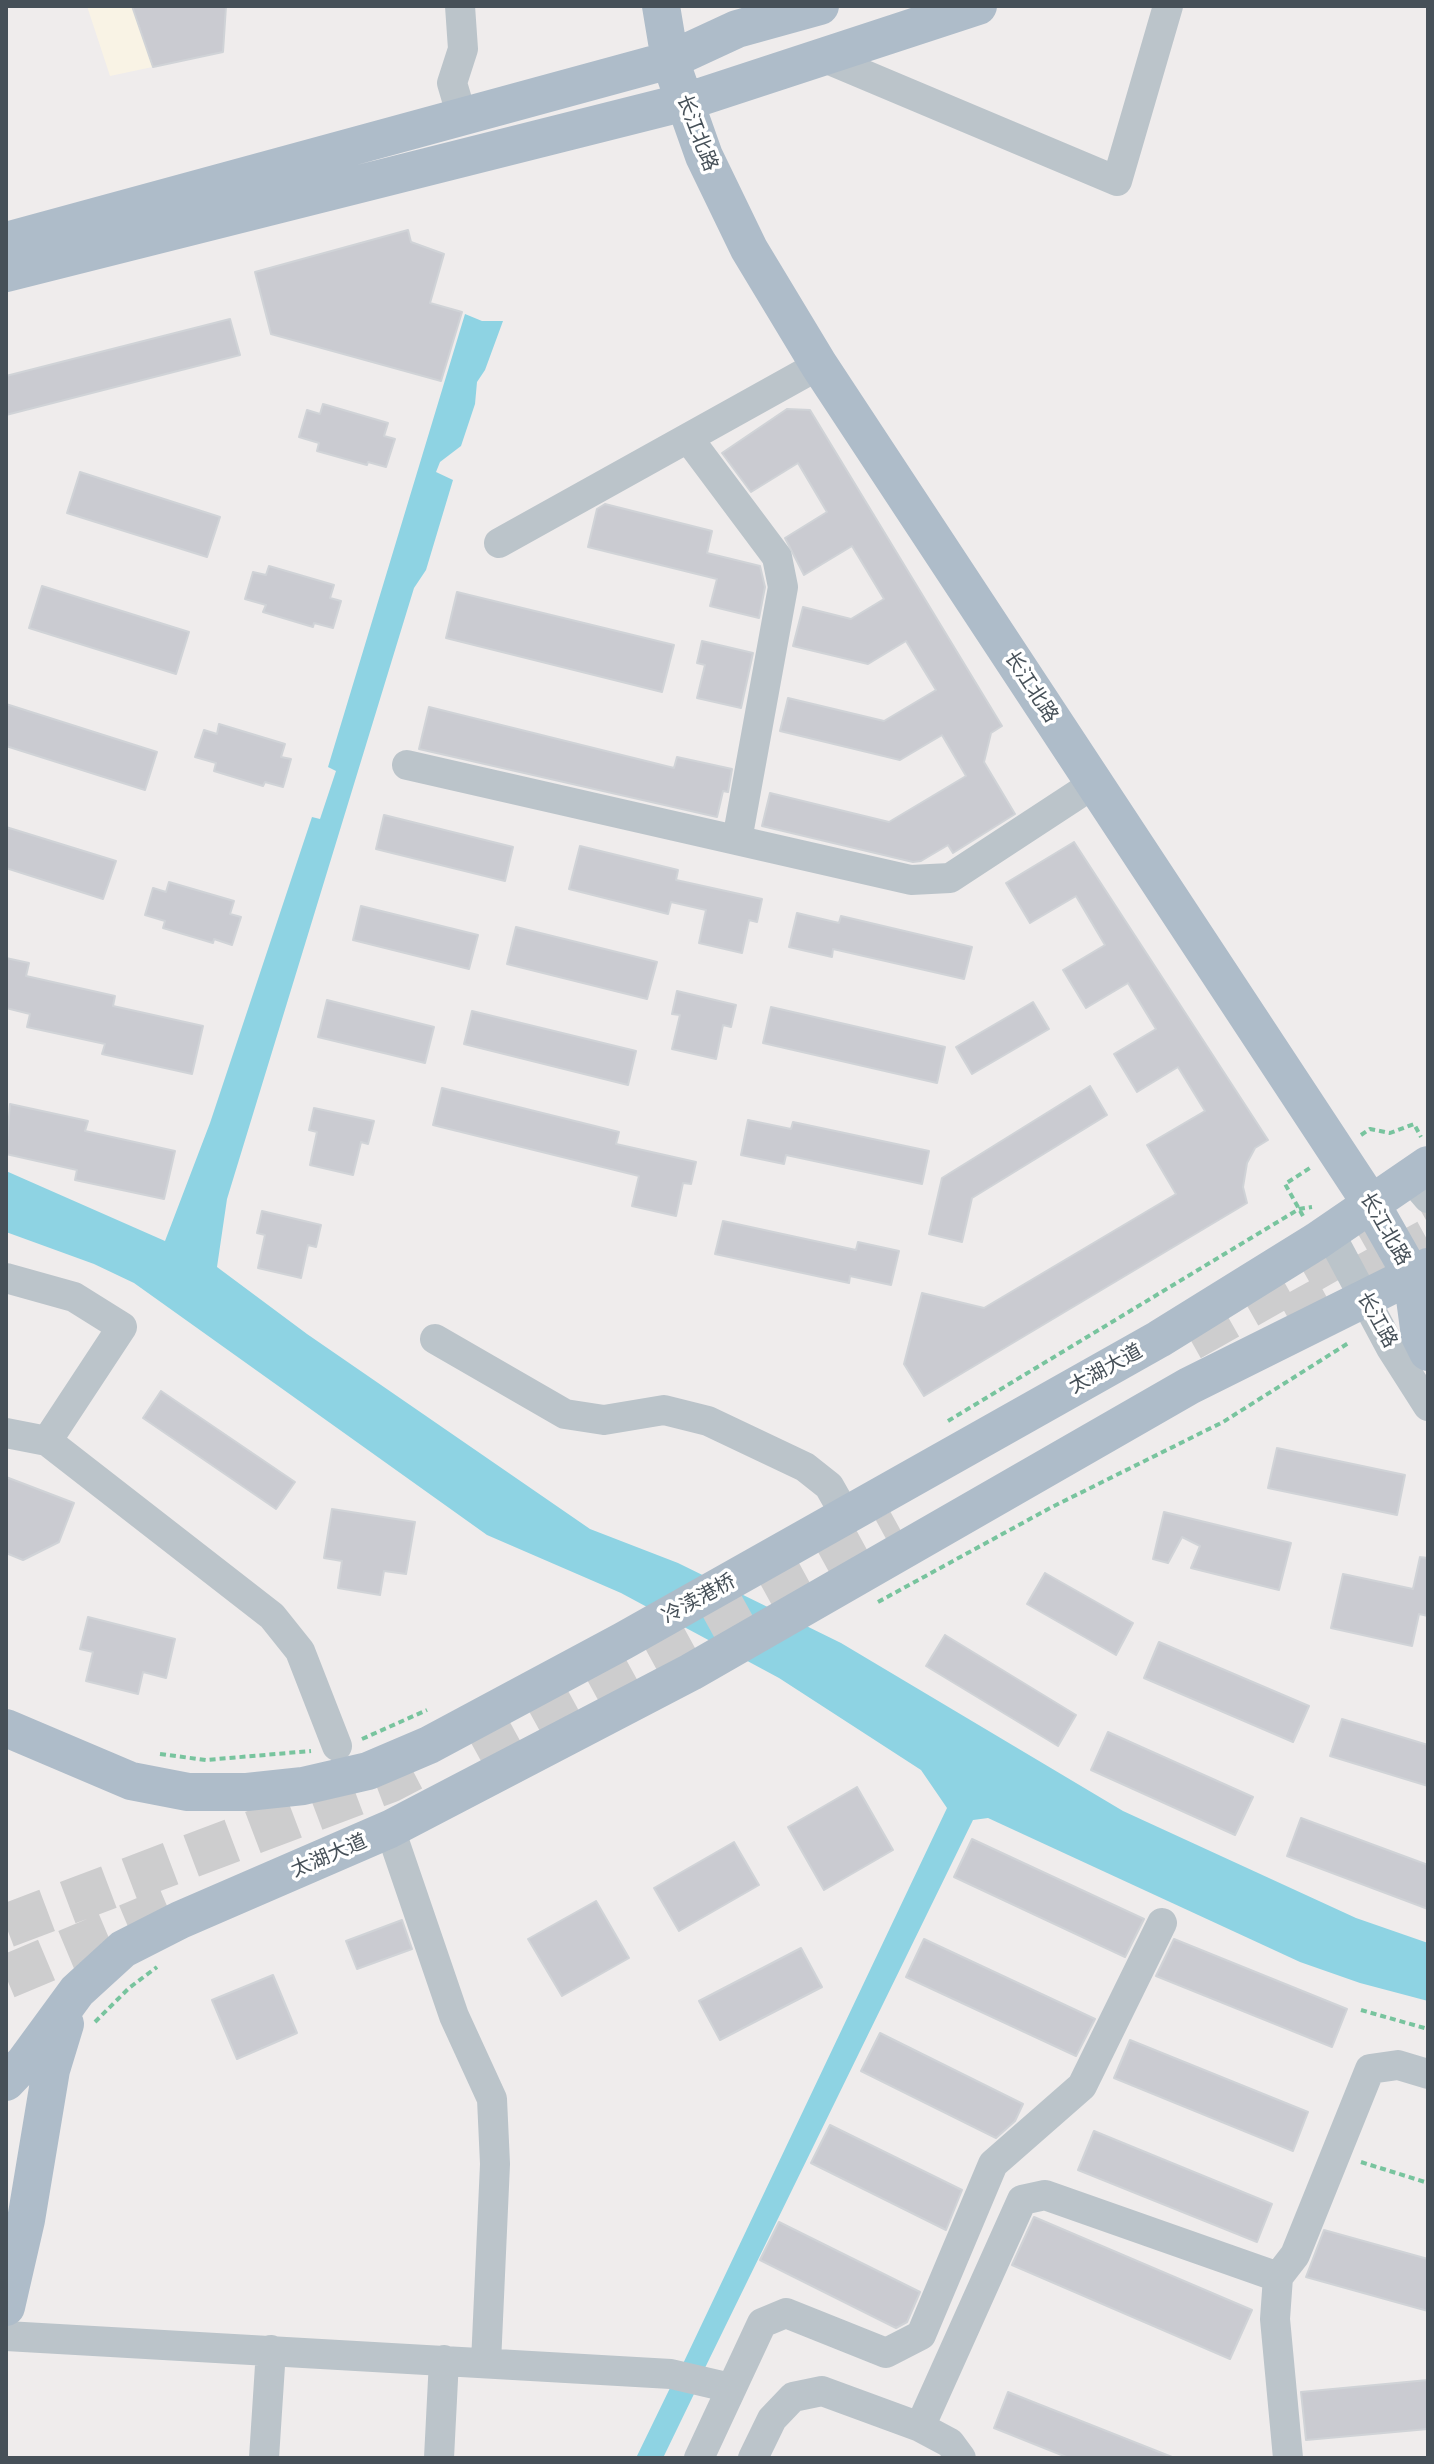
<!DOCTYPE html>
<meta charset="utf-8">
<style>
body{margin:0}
#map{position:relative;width:1434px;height:2464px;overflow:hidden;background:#efecec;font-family:Montserrat,sans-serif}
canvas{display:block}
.frame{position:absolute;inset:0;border:8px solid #465058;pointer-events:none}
</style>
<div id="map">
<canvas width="1434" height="2464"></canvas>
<div class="frame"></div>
</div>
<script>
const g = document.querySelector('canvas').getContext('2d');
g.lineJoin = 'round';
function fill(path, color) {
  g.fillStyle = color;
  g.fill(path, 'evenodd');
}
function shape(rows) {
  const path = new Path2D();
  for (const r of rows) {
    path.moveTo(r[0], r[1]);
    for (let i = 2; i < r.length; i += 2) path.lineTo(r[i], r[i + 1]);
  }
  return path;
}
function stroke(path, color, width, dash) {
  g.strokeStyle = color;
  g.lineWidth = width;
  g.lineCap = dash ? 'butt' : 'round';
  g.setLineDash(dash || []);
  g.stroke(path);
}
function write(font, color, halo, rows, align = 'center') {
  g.font = font + ' Montserrat,"Noto Sans SC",sans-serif';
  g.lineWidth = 7;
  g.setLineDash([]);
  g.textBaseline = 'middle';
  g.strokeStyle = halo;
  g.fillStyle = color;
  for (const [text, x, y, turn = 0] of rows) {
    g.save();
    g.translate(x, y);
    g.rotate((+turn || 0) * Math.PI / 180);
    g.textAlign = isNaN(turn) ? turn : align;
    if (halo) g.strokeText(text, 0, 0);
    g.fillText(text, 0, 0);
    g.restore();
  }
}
fill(shape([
 [87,6,226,6,223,52,110,76]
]), '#f9f3e5');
fill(shape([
 [465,314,482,321,503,321,485,370,477,382,475,404,461,446,440,462,436,472,453,480,426,570,414,588,227,1199,217,1267,307,1334,590,1529,678,1563,841,1643,1123,1811,1356,1918,1428,1943,1428,2001,1360,1983,1300,1962,988,1818,973,1820,701,2376,680,2370,947,1808,921,1770,779,1678,621,1593,487,1535,134,1283,94,1264,6,1232,6,1171,165,1241,210,1123,312,817,320,819,336,771,328,767],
 [670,2388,694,2394,663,2458,636,2458]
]), '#8ed3e3');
const building = shape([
 [132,6,226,6,223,52,153,67,132,6],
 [408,230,411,242,444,254,430,303,462,312,441,381,271,334,255,272,408,230],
 [230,319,240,355,6,415,6,376,230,319],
 [323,404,388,423,384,436,395,439,386,467,368,462,367,465,317,451,319,443,299,437,307,410,320,414,323,404],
 [787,409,810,410,1002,726,991,733,984,762,1015,814,953,853,948,845,921,861,913,862,762,826,770,793,889,822,966,776,942,735,900,760,780,731,788,698,884,721,936,690,906,641,868,664,793,646,803,607,851,619,884,599,852,546,804,575,785,538,827,512,798,463,751,492,722,453,787,409],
 [80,472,220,517,207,557,67,513,80,472],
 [605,504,712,531,707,553,760,566,765,587,759,618,710,606,717,579,588,547,597,509,605,504],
 [269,566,334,585,330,598,341,601,333,628,314,623,313,627,263,612,266,605,245,599,253,572,266,575,269,566],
 [42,586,189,632,176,674,29,628,42,586],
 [457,592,674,645,662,692,446,638,457,592],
 [702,641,753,653,741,708,697,698,705,665,697,663,702,641],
 [6,704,157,752,145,790,6,746,6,704],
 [429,707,674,768,677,757,732,769,728,792,723,791,717,817,419,749,429,707],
 [219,724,285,744,281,757,291,759,283,787,265,782,263,786,214,771,216,763,195,757,204,730,217,734,219,724],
 [384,815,513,847,505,881,376,849,384,815],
 [6,827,116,861,103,899,6,868,6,827],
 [1074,842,1268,1140,1255,1148,1247,1163,1243,1187,1247,1203,924,1396,904,1364,922,1293,984,1308,1176,1194,1147,1145,1205,1111,1178,1067,1137,1092,1114,1054,1156,1029,1128,983,1086,1008,1063,970,1105,945,1076,896,1030,923,1006,883,1074,842],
 [580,846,678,870,676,880,762,899,757,922,749,920,742,953,699,943,706,910,671,902,668,914,569,889,580,846],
 [169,882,234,901,230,914,241,917,232,945,214,939,213,943,163,928,165,921,145,915,153,888,166,892,169,882],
 [361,906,478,935,469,969,353,940,361,906],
 [797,913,839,923,841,916,972,947,964,979,833,949,832,957,789,947,797,913],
 [516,927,657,962,647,999,507,964,516,927],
 [6,958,29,963,26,976,115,996,113,1006,203,1026,192,1074,102,1054,105,1044,27,1027,30,1014,6,1008,6,958],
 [677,991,736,1005,731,1027,723,1025,716,1059,672,1049,680,1015,672,1014,677,991],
 [327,1000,434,1027,425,1063,318,1037,327,1000],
 [1033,1002,1049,1029,972,1074,956,1047,1033,1002],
 [771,1007,945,1047,937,1083,763,1043,771,1007],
 [472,1011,636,1051,628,1085,464,1044,472,1011],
 [1090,1086,1107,1115,972,1198,962,1242,929,1234,942,1178,1090,1086],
 [442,1088,619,1132,616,1144,696,1162,691,1184,683,1183,676,1216,632,1206,639,1176,433,1125,442,1088],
 [10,1104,88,1121,85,1131,175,1151,164,1199,75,1180,77,1170,6,1154,10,1104],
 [314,1108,374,1121,368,1144,361,1142,353,1175,310,1165,317,1132,309,1130,314,1108],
 [748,1120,791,1129,793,1122,929,1151,922,1184,786,1155,784,1164,741,1155,748,1120],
 [262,1211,321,1225,316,1247,308,1245,301,1278,258,1268,265,1235,257,1233,262,1211],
 [723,1221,856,1250,858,1242,899,1251,891,1285,850,1276,849,1283,715,1254,723,1221],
 [161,1391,295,1482,276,1509,143,1418,161,1391],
 [1277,1448,1405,1475,1397,1515,1268,1488,1277,1448],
 [6,1477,74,1503,59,1542,23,1560,6,1553,6,1477],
 [332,1509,415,1522,406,1574,384,1571,380,1595,338,1588,342,1561,324,1558,332,1509],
 [1164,1512,1291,1543,1279,1590,1191,1568,1200,1546,1182,1537,1168,1563,1153,1559,1164,1512],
 [1420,1557,1428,1558,1428,1616,1419,1614,1412,1646,1331,1628,1343,1574,1413,1589,1420,1557],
 [1045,1573,1133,1623,1116,1655,1027,1604,1045,1573],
 [88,1617,175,1639,166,1678,143,1672,138,1694,86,1681,93,1652,80,1649,88,1617],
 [945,1635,1076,1715,1058,1746,926,1666,945,1635],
 [1159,1642,1309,1706,1293,1742,1144,1678,1159,1642],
 [1342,1719,1428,1745,1428,1786,1330,1756,1342,1719],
 [1108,1732,1253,1797,1235,1835,1091,1770,1108,1732],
 [857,1787,893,1850,824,1890,788,1827,857,1787],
 [1301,1818,1428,1865,1428,1909,1287,1856,1301,1818],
 [972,1839,1144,1919,1125,1957,954,1877,972,1839],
 [734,1842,759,1885,679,1931,654,1888,734,1842],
 [596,1901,629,1958,562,1996,528,1939,596,1901],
 [402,1920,412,1949,357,1969,346,1941,402,1920],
 [924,1939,1095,2019,1076,2056,906,1977,924,1939],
 [1174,1939,1347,2009,1332,2047,1156,1976,1174,1939],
 [801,1948,822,1987,720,2040,699,2001,801,1948],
 [273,1975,297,2033,237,2059,212,2000,273,1975],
 [880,2033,1023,2104,1015,2121,996,2138,861,2071,880,2033],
 [1130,2040,1308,2112,1293,2151,1114,2078,1130,2040],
 [830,2125,962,2190,946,2230,811,2163,830,2125],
 [1094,2131,1272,2204,1257,2242,1078,2170,1094,2131],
 [1034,2217,1252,2310,1230,2359,1012,2265,1034,2217],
 [779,2222,920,2292,907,2322,896,2328,760,2260,779,2222],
 [1324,2230,1428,2259,1428,2311,1306,2277,1324,2230],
 [1428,2380,1428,2429,1306,2440,1301,2392,1428,2380],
 [1008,2392,1172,2457,1172,2458,1069,2458,994,2428,1008,2392]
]);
fill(building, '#cacbd1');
stroke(building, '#d0d3d7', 2);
stroke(shape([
 [1288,1318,1428,1241],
 [1190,1339,1428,1204],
 [481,1761,901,1531],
 [6,1926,389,1781,412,1769],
 [6,1977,177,1905]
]), '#cdcdce', 44, [44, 22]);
stroke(shape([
 [1361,1135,1370,1129,1390,1133,1414,1124,1421,1137],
 [1303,1216,1285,1184,1313,1166],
 [948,1421,1299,1209,1312,1207],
 [878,1602,1050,1508,1223,1422,1350,1342],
 [362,1739,427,1710],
 [160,1754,206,1760,311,1751],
 [1361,2010,1428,2029],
 [95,2022,129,1988,157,1967],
 [1361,2162,1428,2183]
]), '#78c49e', 4, [6, 4]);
stroke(shape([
 [460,6,463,49,452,83,462,117],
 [820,56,1117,181,1168,6],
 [688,438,777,557,783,587,737,840],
 [499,543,819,365],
 [407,765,911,880,950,878,1095,783],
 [1410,1177,1428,1198],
 [1329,1232,1391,1348,1428,1406],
 [6,1278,74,1297,122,1327,47,1441],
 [435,1339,565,1414,604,1420,664,1410,708,1421,805,1467,829,1486,846,1516],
 [6,1433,47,1441,272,1616,300,1651,337,1746],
 [390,1829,454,2016,492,2099,495,2164,486,2363],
 [6,2336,671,2374,731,2388],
 [920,2427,1022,2200,1045,2195,1278,2277],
 [264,2458,271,2350],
 [439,2458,444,2360],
 [699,2458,762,2323,786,2313,886,2353,921,2335,993,2164,1082,2086,1162,1923],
 [753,2458,772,2419,793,2397,822,2391,920,2427,950,2443,961,2458],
 [1288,2458,1275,2319,1278,2277,1295,2255,1370,2069,1398,2065,1428,2074]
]), '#bbc4ca', 30);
stroke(shape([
 [661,6,670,60,704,156,749,249,819,365,1370,1202,1412,1276,1420,1336,1428,1352],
 [6,241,670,60,737,29,820,6],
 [6,273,685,102,978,6],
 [6,1728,131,1781,188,1792,247,1792,303,1786,368,1771,429,1745,623,1641,1159,1339,1317,1241,1428,1165],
 [6,2082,25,2062,77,1991,123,1949,180,1920,390,1829,691,1672,1189,1386,1428,1267],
 [6,2307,26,2220,51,2070,65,2024]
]), '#aebcc9', 38);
write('20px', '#465058', '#fff', [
 ["长江北路",697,133,69],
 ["长江北路",1031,687,57],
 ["长江北路",1385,1229,60],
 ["长江路",1377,1320,61],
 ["太湖大道",1106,1369,-29],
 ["冷渎港桥",699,1599,-29],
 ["太湖大道",329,1856,-23]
]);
</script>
